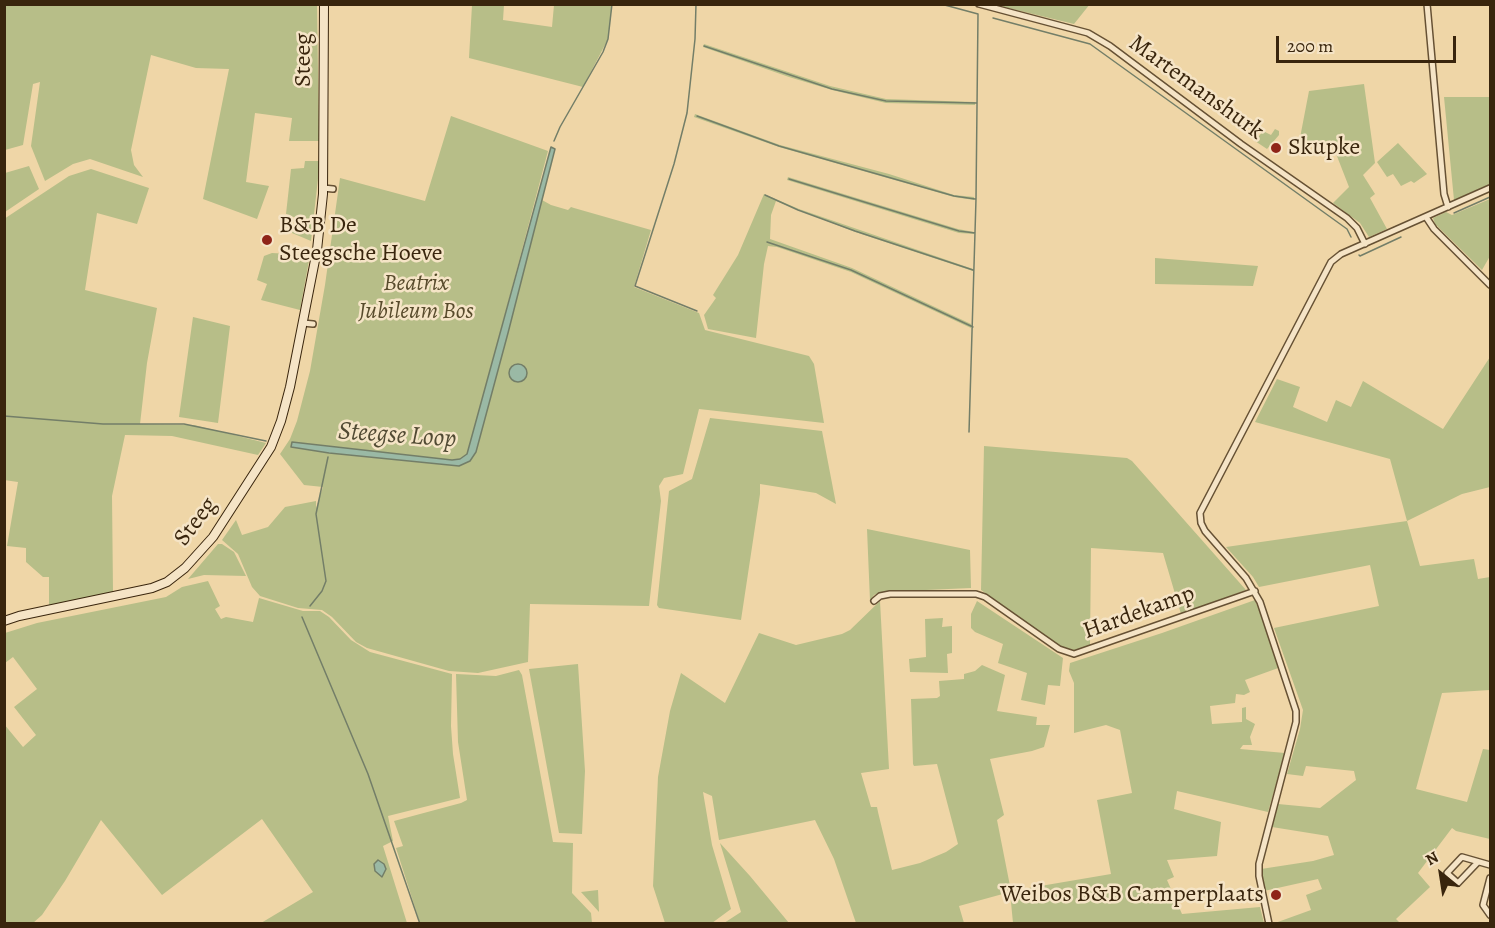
<!DOCTYPE html>
<style>
body{margin:0}
#map{position:relative;width:1495px;height:928px;overflow:hidden;background:#efd6a7;font-family:Alegreya,serif}
canvas{display:block}
.frame{position:absolute;inset:0;border:6px solid #39250d;pointer-events:none}
.north{position:absolute;left:1411px;top:844px;width:60px;height:60px;-webkit-text-stroke:4px #f5e4c6;paint-order:stroke;rotate:330deg;font-size:16px;font-weight:700;line-height:24px;text-align:center;color:#39250d}
.north::after{content:'';display:block;margin:auto;width:21px;height:27px;background:#39250d;clip-path:polygon(50% 0,100% 100%,50% 72%,0 100%)}
.scale{position:absolute;left:1276px;top:36px;width:180px;height:27px;box-sizing:border-box;border:3px solid #39250d;border-top:0;padding-left:8px;font-size:18px;line-height:21px;white-space:nowrap;color:#39250d;-webkit-text-stroke:4px #f5e4c6;paint-order:stroke}
</style>
<div id="map">
<canvas width="1495" height="928"></canvas>
<div class="frame"></div>
<div class="north">N</div>
<div class="scale">200 m</div>
</div>
<script>
const g = document.querySelector('canvas').getContext('2d');
g.lineJoin = 'round';
function fill(path, color) {
  g.fillStyle = color;
  g.fill(path, 'evenodd');
}
function shape(rows) {
  const path = new Path2D();
  for (const r of rows) {
    if (r.length === 3) {
      path.moveTo(r[0] + r[2], r[1]);
      path.arc(r[0], r[1], r[2], 0, 2 * Math.PI);
      continue;
    }
    path.moveTo(r[0], r[1]);
    for (let i = 2; i < r.length; i += 2) path.lineTo(r[i], r[i + 1]);
  }
  return path;
}
function stroke(path, color, width, dash) {
  g.strokeStyle = color;
  g.lineWidth = width;
  g.lineCap = dash ? 'butt' : 'round';
  g.setLineDash(dash || []);
  g.stroke(path);
}
function write(font, color, halo, rows, align = 'center') {
  g.font = font + ' Alegreya,serif';
  g.lineWidth = 5;
  g.setLineDash([]);
  g.textBaseline = 'middle';
  g.strokeStyle = halo;
  g.fillStyle = color;
  for (const [text, x, y, turn = 0] of rows) {
    g.save();
    g.translate(x, y);
    g.rotate((+turn || 0) * Math.PI / 180);
    g.textAlign = isNaN(turn) ? turn : align;
    if (halo) g.strokeText(text, 0, 0);
    g.fillText(text, 0, 0);
    g.restore();
  }
}
fill(shape([
 [5,4,317,5,319,141,289,141,292,118,255,113,246,182,269,186,257,219,203,199,229,69,196,68,151,55,131,150,134,165,143,177,90,159,73,164,45,181,31,146,40,82,33,84,23,145,5,150],
 [1090,4,1074,24,996,5,996,4],
 [472,5,504,5,503,20,552,27,554,5,612,5,608,39,583,87,469,58],
 [704,44,830,86,886,99,975,102,975,105,886,103,832,90,789,77,703,47],
 [1364,84,1375,163,1363,175,1375,194,1370,198,1387,229,1369,237,1360,223,1333,203,1349,187,1333,146,1329,144,1299,143,1309,91],
 [1444,97,1490,97,1490,184,1454,200],
 [695,114,780,145,889,174,954,195,974,197,974,200,954,197,779,147,694,117],
 [451,116,548,151,469,451,464,458,452,460,292,442,291,447,328,453,458,466,470,461,476,452,542,200,551,205,568,210,571,207,574,208,651,230,634,287,699,313,705,330,809,356,814,364,824,423,699,409,683,474,664,478,659,486,661,501,649,606,530,604,528,662,478,673,449,671,367,648,356,642,332,617,322,610,298,608,260,596,252,587,238,554,222,540,236,520,242,535,268,527,285,507,316,501,316,508,323,487,304,485,280,454,290,439,297,421,310,371,325,285,340,178,425,201],
 [1275,129,1279,131,1279,135,1267,149,1255,141,1263,131,1271,135],
 [1398,143,1427,174,1414,183,1411,181,1401,186,1393,174,1387,177,1377,162],
 [305,161,320,161,311,241,292,233,296,218,286,214,291,169,304,168],
 [29,166,39,189,5,212,5,173],
 [91,169,149,188,137,224,97,213,85,290,157,308,147,363,140,424,194,425,266,443,258,455,172,436,125,435,112,496,113,592,49,606,49,577,43,577,26,562,26,548,7,546,18,482,4,480,4,219,69,176],
 [788,177,958,229,974,232,974,234,959,233,787,180],
 [764,194,799,209,973,269,973,271,855,232,776,201,771,215,770,239,852,268,971,324,971,328,851,272,777,247,768,246,764,264,756,338,708,329,704,315,716,298,713,295,738,255],
 [1490,199,1490,256,1482,270,1435,224,1433,218,1446,212,1452,215],
 [272,253,310,255,300,310,261,300,267,284,257,280,264,256],
 [1155,258,1258,266,1253,286,1155,284],
 [193,317,230,326,218,423,179,417],
 [1490,357,1490,487,1462,494,1407,521,1420,566,1474,559,1478,579,1490,577,1490,690,1442,693,1416,789,1467,802,1483,749,1490,750,1490,839,1456,831,1452,828,1418,873,1430,887,1396,919,1400,923,1275,923,1311,910,1306,895,1322,889,1318,879,1264,891,1261,869,1313,861,1334,855,1328,836,1272,827,1278,804,1320,808,1356,780,1354,771,1306,766,1303,776,1287,774,1300,729,1303,710,1274,628,1379,606,1370,565,1259,587,1253,577,1226,547,1407,521,1390,459,1255,422,1277,379,1300,387,1293,407,1327,422,1336,400,1351,407,1363,381,1443,429],
 [710,418,822,431,836,504,816,493,760,484,760,494,741,620,659,608,657,605,669,491,692,479],
 [984,446,1127,458,1132,461,1246,590,1181,614,1163,553,1091,548,1090,646,1071,653,1067,651,981,590],
 [867,529,970,550,971,588,881,592,874,595,870,601],
 [218,544,222,544,234,552,246,576,204,575,188,579],
 [208,581,220,606,215,609,221,619,226,617,253,622,259,598,303,611,320,611,329,617,351,640,370,652,452,674,451,726,453,754,460,798,388,816,393,841,383,846,407,923,261,923,313,892,262,819,162,895,101,820,65,881,42,915,33,923,5,923,4,724,23,747,36,735,14,707,37,689,13,657,5,663,5,633,37,623,166,597,182,587],
 [1255,600,1281,667,1245,680,1250,692,1244,695,1236,694,1235,703,1210,706,1212,724,1242,722,1242,708,1246,707,1246,719,1255,724,1250,737,1252,745,1243,745,1240,749,1285,753,1268,812,1177,791,1174,809,1221,822,1217,856,1167,860,1174,877,1167,880,1182,914,1260,907,1264,923,1013,923,1010,892,959,906,964,923,856,923,834,859,815,820,719,840,712,796,703,792,712,845,731,909,712,923,665,923,653,886,658,777,670,711,681,673,725,703,759,633,796,645,842,634,850,630,880,601,889,769,861,773,871,807,877,807,878,812,892,870,920,863,946,852,958,844,937,764,914,766,913,764,911,699,937,698,940,696,939,681,964,679,964,674,975,671,982,665,1005,675,997,711,1037,717,1036,725,1050,725,1044,747,1032,751,990,759,1004,815,997,820,1011,891,1111,874,1097,800,1132,793,1120,730,1106,725,1074,733,1074,683,1069,671,1070,663,1162,633],
 [977,601,1063,658,1060,686,1048,685,1045,705,1021,700,1027,673,998,663,1003,644,975,632,971,628,971,614],
 [943,618,942,627,952,626,952,653,947,654,948,673,910,672,909,659,926,657,925,619],
 [578,664,585,771,582,834,559,833,529,669],
 [519,670,522,675,553,842,573,843,572,893,591,913,592,923,420,923,396,848,403,846,394,821,461,803,467,800,458,742,456,674,496,676],
 [720,843,750,876,789,923,724,923,741,912],
 [598,890,599,912,581,892]
]), '#b7be88');
const water = shape([
 [551,147,555,149,508,333,476,452,470,461,459,466,329,453,291,447,292,442,452,460,460,459,467,454,551,147],
 [518,373,9],
 [378,860,384,864,386,869,382,877,375,871,374,864,378,860]
]);
fill(water, '#9ab9a5');
stroke(water, '#737e68', 1.5);
stroke(shape([
 [696,4,695,39,687,113,674,164,635,286,697,311],
 [941,4,978,14,976,199,969,432],
 [993,18,1090,44,1347,229,1351,237],
 [704,46,832,89,886,101,977,103],
 [697,116,779,146,954,196,975,199],
 [554,141,560,127,603,52,608,39,612,4],
 [789,179,959,231,975,233],
 [765,195,798,210,855,231,973,270],
 [1454,213,1490,197],
 [767,242,851,270,973,327],
 [1359,255,1360,256,1401,237],
 [4,416,103,424,184,424,266,441],
 [310,606,322,591,326,581,316,514,328,457],
 [302,617,368,774,420,924]
]), '#737e68', 1.5);
const street = shape([
 [979,4,1088,33,1110,46,1241,144,1347,218,1357,228,1365,244],
 [1427,4,1444,194,1448,207],
 [323,188,333,189],
 [1426,217,1434,229,1490,285],
 [303,323,313,324],
 [874,601,880,596,890,594,976,594,985,597,1059,649,1074,654,1255,591],
 [1478,862,1458,883,1447,873,1462,857,1490,865],
 [1490,878,1483,905,1490,915],
 [1269,924,1259,876,1259,864,1296,722,1296,711,1260,602,1246,578,1205,531,1201,523,1200,513,1331,262,1341,254,1490,188]
]);
const secondary = shape([
 [4,621,19,616,152,588,167,582,185,568,213,537,271,447,281,421,290,387,317,250,323,194,324,4]
]);
stroke(street, '#665134', 8);
stroke(secondary, '#39250d', 10);
stroke(street, '#f5e4c6', 5);
stroke(secondary, '#f5e4c6', 8);
for (const [x, y, r, color] of [
 [1276,148,6,"#8f2418"],
 [267,240,6,"#8f2418"],
 [1276,895,6,"#8f2418"]
]) {
  const dot = new Path2D();
  dot.arc(x, y, r, 0, 2 * Math.PI);
  g.fillStyle = color;
  g.fill(dot);
  stroke(dot, '#f5e4c6', 2);
}
write('24px', '#39250d', '#f5e4c6', [
 ["Steeg",304,60,-90],
 ["Martemanshurk",1196,88,36],
 ["Steeg",196,522,-53],
 ["Hardekamp",1139,613,-20]
]);
write('24px', '#39250d', '#f5e4c6', [
 ["Skupke",1288,148],
 ["B&B De",279,226],
 ["Steegsche Hoeve",279,254],
 ["Weibos B&B Camperplaats",1264,895,"right"]
], 'left');
write('italic 24px', '#584b2c', '#f5e4c6', [
 ["Beatrix",416,284],
 ["Jubileum Bos",416,312]
]);
write('italic 26px', '#514a33', '#f5e4c6', [
 ["Steegse Loop",397,436,4]
]);
</script>
